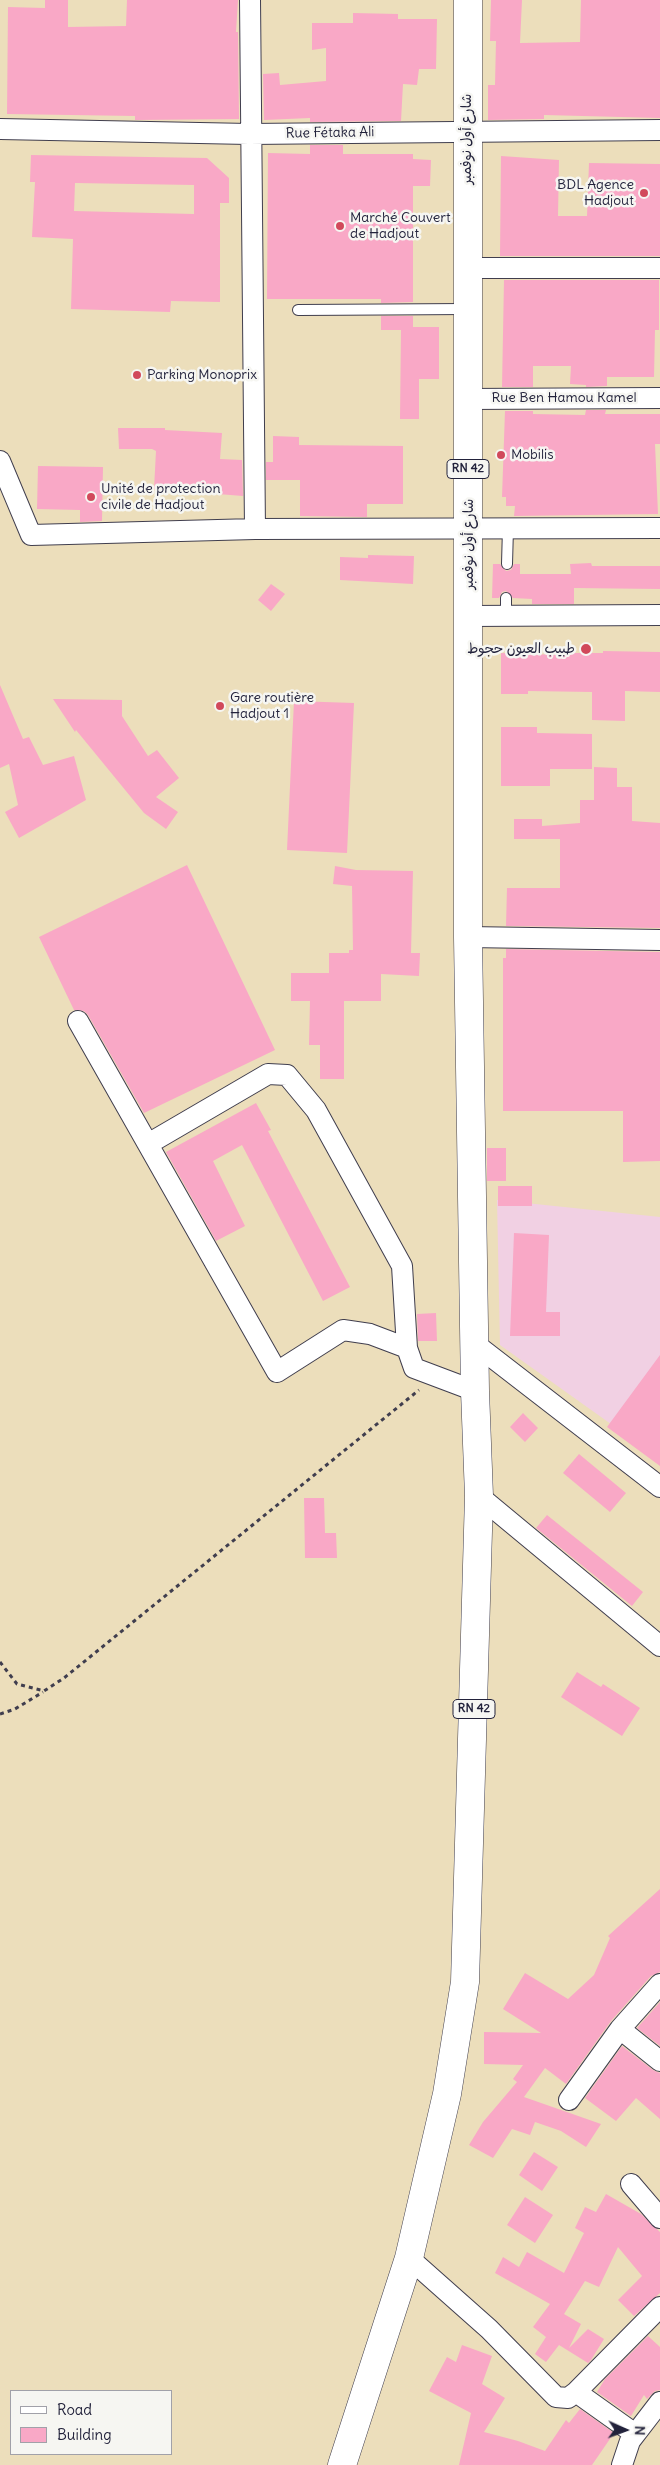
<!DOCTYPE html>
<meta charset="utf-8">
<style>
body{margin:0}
#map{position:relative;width:660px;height:2465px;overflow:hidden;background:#ecdebb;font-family:Delius,sans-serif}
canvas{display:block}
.legend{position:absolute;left:10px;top:2390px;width:162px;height:65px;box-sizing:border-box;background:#f6f6f2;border:1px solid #a1a1a9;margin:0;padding:6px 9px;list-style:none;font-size:15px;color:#22223b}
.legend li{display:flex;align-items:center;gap:10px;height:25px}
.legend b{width:25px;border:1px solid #a1a1a9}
.north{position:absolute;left:600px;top:2405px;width:50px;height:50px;-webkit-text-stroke:4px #f6f6f2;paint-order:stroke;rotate:92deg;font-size:14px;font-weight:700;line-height:20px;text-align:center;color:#22223b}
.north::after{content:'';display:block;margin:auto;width:18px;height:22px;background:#22223b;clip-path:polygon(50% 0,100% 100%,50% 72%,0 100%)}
</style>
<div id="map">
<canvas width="660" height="2465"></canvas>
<ul class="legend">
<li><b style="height:6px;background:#fff"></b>Road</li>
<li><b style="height:14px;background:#f9a8c6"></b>Building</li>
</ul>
<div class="north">N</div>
</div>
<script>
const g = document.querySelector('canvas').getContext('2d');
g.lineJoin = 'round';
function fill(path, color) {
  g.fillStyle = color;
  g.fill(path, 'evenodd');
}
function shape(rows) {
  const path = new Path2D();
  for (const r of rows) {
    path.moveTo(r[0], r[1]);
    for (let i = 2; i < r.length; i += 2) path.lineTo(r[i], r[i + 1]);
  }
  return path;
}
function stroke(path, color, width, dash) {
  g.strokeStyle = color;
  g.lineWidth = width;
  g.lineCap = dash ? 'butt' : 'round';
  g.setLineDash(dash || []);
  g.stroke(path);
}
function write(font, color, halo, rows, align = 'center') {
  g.font = font + ' Delius,"Playpen Sans Arabic",sans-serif';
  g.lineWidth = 5;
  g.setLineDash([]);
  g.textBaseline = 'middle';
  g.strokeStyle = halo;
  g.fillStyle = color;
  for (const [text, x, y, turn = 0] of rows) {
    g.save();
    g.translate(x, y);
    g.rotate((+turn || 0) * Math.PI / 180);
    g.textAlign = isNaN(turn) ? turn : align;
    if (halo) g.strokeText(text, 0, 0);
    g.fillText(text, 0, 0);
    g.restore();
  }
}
fill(shape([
 [497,1200,660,1217,660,1459,500,1345]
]), '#f1d0e3');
fill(shape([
 [45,0,68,0,68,27,126,26,127,0,238,0,236,32,238,32,239,119,135,120,135,116,7,114,8,7,45,8],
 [491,0,522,0,520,43,580,42,581,0,660,0,660,118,544,115,544,119,488,120,488,85,495,85,496,41,490,41],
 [353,13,398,14,398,19,437,19,436,69,419,69,417,85,403,84,401,121,310,122,310,118,264,120,263,74,279,73,280,85,326,81,326,48,312,50,312,23,353,23],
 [310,145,343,145,343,154,413,154,413,159,431,160,430,186,413,186,413,302,381,303,381,299,267,299,268,153,310,154],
 [31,155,207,158,229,178,229,203,220,203,220,302,171,301,170,312,71,309,73,239,32,237,35,182,30,182],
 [75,183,194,185,194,214,74,211],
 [501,156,559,160,558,216,587,216,589,163,660,164,660,256,500,256],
 [504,280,659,280,659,330,655,330,654,377,607,377,607,386,586,387,586,385,570,384,571,366,533,366,533,387,502,387],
 [381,316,413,316,413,327,439,327,439,379,419,379,419,419,400,419,401,330,381,330],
 [586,410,606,410,605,414,660,414,660,444,655,444,658,514,514,516,515,506,506,506,506,497,502,497,505,411,533,411,533,414,585,415],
 [118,428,165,428,165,430,222,433,220,459,242,460,243,496,154,489,156,451,152,449,119,449],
 [273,436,299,437,299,445,403,446,403,504,367,504,367,517,300,516,300,480,266,480,266,462,273,462],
 [38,466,103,467,102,521,80,522,80,510,37,509],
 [368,555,414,556,413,584,340,580,340,557,368,558],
 [591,563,592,566,660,566,660,589,574,588,574,604,532,604,532,599,513,598,506,591,502,592,499,598,492,598,493,564,500,564,506,571,511,570,514,564,520,564,520,574,571,574,570,564],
 [271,584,285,594,271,611,258,600],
 [603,651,660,652,660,692,625,691,625,721,592,720,592,692,528,691,528,694,501,694,501,653,561,655,561,653,603,653],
 [0,685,23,739,29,737,43,765,74,756,86,800,19,838,5,812,18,805,9,764,0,768],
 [53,699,122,700,122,716,148,756,157,750,179,778,156,797,178,812,166,829,144,813,76,730,75,732],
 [294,701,354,703,347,853,287,850],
 [501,727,537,727,537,733,592,734,592,769,550,769,550,786,501,786],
 [594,767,617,768,617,787,632,787,632,821,660,823,660,928,506,926,507,888,560,888,560,839,514,839,514,819,542,819,542,826,580,823,580,800,594,800],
 [187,865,275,1050,144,1113,88,1015,84,1011,74,1010,39,937],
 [335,866,356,870,413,871,411,953,420,953,419,976,381,974,381,1001,344,1001,344,1079,320,1079,320,1045,309,1045,310,1001,291,1001,291,973,329,973,329,953,349,953,349,950,353,950,352,886,333,884],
 [506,949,660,952,660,1161,623,1162,623,1111,503,1111,503,958,506,958],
 [256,1103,271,1130,268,1131,350,1287,323,1301,242,1145,213,1161,245,1226,216,1241,166,1152],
 [487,1148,506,1148,506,1181,487,1181],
 [498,1186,532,1186,532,1206,498,1206],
 [514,1233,549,1235,546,1312,560,1312,560,1336,510,1336],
 [436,1313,437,1341,418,1341,417,1314],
 [660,1355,660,1466,607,1427],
 [523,1413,538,1428,525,1442,510,1427],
 [579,1454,626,1493,610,1512,563,1473],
 [304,1498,324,1498,325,1533,336,1533,337,1558,305,1558],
 [547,1515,643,1592,632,1606,536,1528],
 [577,1672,601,1687,603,1684,640,1708,622,1736,561,1697],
 [660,1889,660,1972,651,1976,611,2021,566,2084,545,2068,524,2097,601,2124,586,2147,561,2131,535,2122,530,2135,512,2129,493,2158,469,2145,483,2122,517,2082,513,2079,523,2065,484,2064,484,2032,541,2033,503,2009,525,1973,568,1999,594,1975,610,1938,608,1936],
 [660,2002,660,2046,637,2028],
 [622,2046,653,2070,660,2073,660,2119,636,2098,616,2121,585,2098],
 [534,2152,558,2167,542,2191,519,2175],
 [606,2194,641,2214,660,2232,660,2293,634,2316,618,2300,642,2276,618,2247,599,2287,585,2281,564,2314,581,2324,569,2348,588,2329,604,2339,591,2360,588,2363,559,2345,546,2362,535,2354,546,2337,533,2327,550,2304,495,2273,503,2257,519,2267,527,2252,564,2273,584,2233,575,2228,585,2207,596,2212],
 [525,2197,553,2215,535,2243,507,2225],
 [648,2336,660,2347,660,2390,655,2391,647,2399,644,2395,631,2416,597,2392,605,2379],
 [462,2345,492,2356,482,2384,505,2398,484,2432,518,2441,545,2451,566,2420,569,2423,580,2409,614,2433,592,2465,459,2465,471,2413,429,2391,447,2357,456,2362]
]), '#f9a8c6');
const service = shape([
 [298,310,467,309],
 [507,564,508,528],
 [506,616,506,598]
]);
const minor = shape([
 [250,0,255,529],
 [0,129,249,134,660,130],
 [468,268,660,268],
 [467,399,660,398],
 [0,461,31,535,255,529,660,528],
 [469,616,660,615],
 [468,937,660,940],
 [78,1021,277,1372,343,1330,370,1334,407,1348],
 [148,1144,268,1074,287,1075,316,1110,402,1266,407,1348,414,1368,475,1391],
 [475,1344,660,1487],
 [479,1496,660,1646],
 [620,2029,660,2061],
 [569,2100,620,2029,660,1984],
 [631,2184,660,2218],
 [409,2258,489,2329,556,2397,568,2398,576,2392,660,2307],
 [576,2392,635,2434],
 [622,2465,630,2441,660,2402]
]);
const primary = shape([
 [342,2465,409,2258,447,2094,465,1982,479,1496,475,1391,468,937,468,0]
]);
stroke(service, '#403e4e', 12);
stroke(minor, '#403e4e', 22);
stroke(primary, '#403e4e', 29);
stroke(shape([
 [0,1662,17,1684,44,1691,64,1678,419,1390],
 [0,1714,15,1709,43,1692]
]), '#403e4e', 3, [4, 4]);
stroke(service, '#fff', 10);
stroke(minor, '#fff', 20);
stroke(primary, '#fff', 28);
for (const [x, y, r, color] of [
 [644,193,5,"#d1495b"],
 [340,226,5,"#d1495b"],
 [137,375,5,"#d1495b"],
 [501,455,5,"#d1495b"],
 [91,497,5,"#d1495b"],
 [586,649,6,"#d1495b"],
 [220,706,5,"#d1495b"]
]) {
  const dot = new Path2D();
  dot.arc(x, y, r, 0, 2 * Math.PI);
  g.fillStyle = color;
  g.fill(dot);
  stroke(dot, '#f6f6f2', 2);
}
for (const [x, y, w] of [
 [468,469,42],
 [474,1709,42]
]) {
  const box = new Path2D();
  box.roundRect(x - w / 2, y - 9.5, w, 19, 4);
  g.fillStyle = '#f6f6f2';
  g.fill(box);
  stroke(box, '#22223b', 1);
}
write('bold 12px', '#22223b', null, [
 ["RN 42",468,469],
 ["RN 42",474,1709]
]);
write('14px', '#22223b', '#f6f6f2', [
 ["Rue Fétaka Ali",330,133,-1],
 ["شارع أول نوفمبر",467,139,-90],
 ["Rue Ben Hamou Kamel",564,398],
 ["شارع أول نوفمبر",469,544,-90]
]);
write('14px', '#22223b', '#f6f6f2', [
 ["BDL Agence",634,185,"right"],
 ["Hadjout",634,201,"right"],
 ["Marché Couvert",350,218],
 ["de Hadjout",350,234],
 ["Parking Monoprix",147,375],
 ["Mobilis",511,455],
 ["Unité de protection",101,489],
 ["civile de Hadjout",101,505],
 ["طبيب العيون حجوط",575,649,"right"],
 ["Gare routière",230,698],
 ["Hadjout 1",230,714]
], 'left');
</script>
